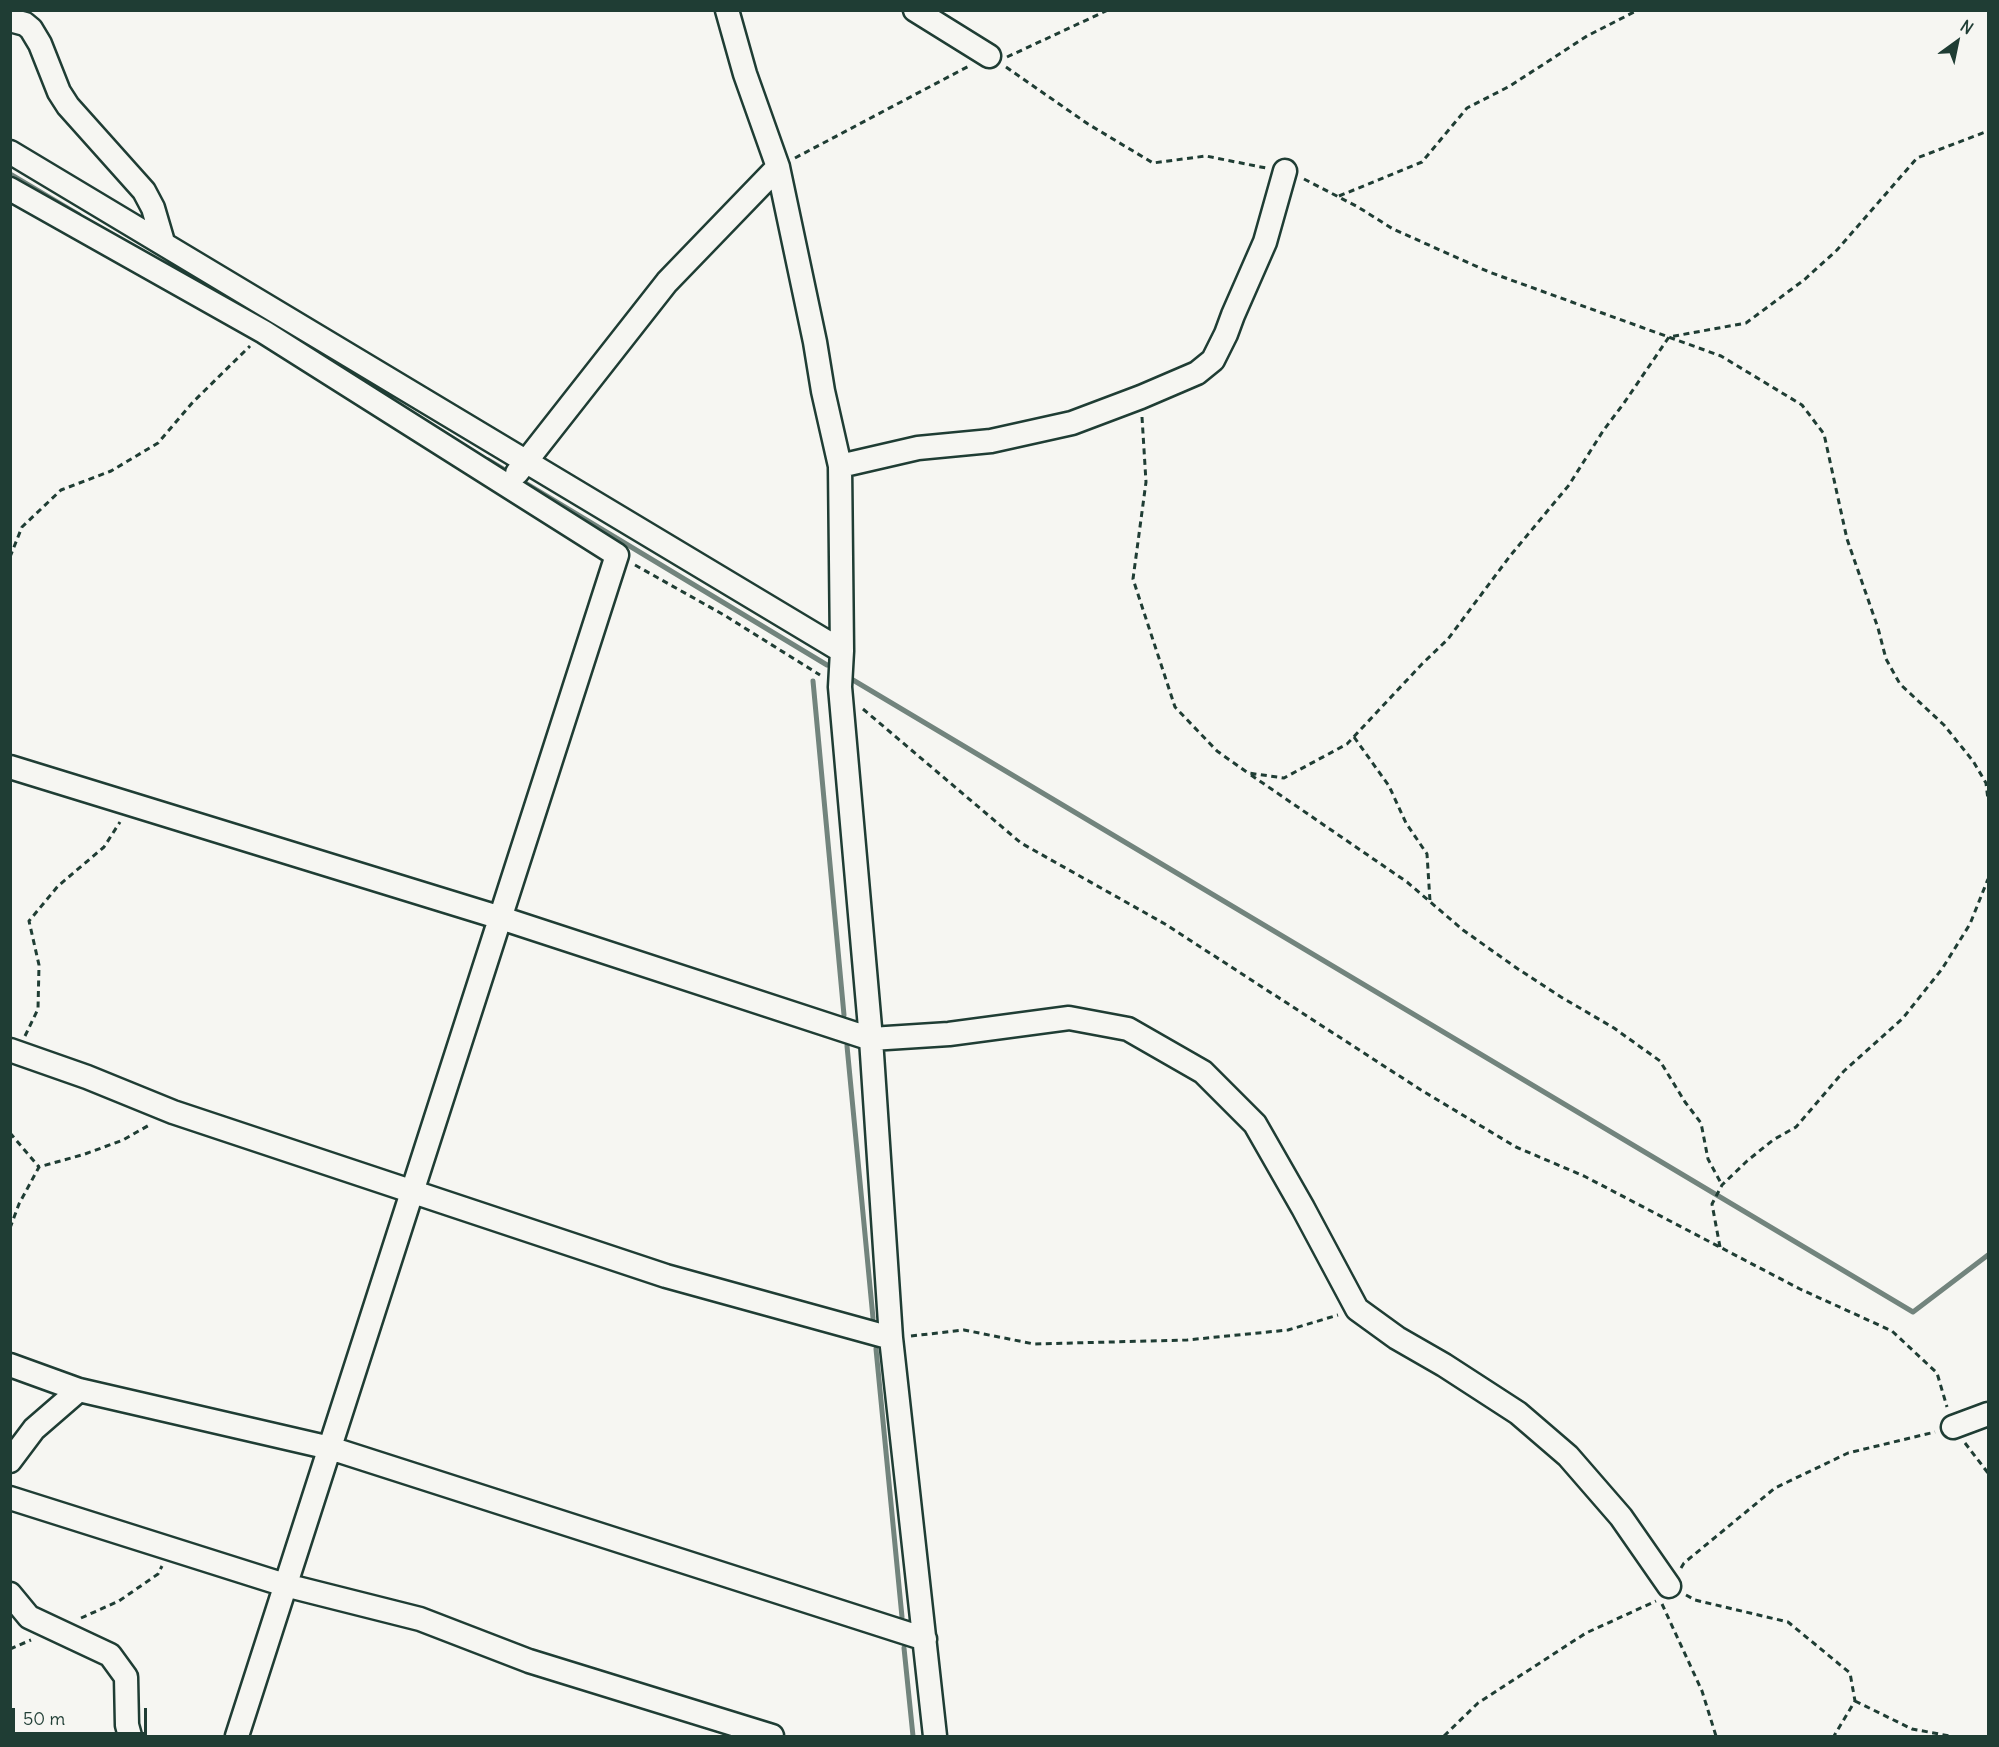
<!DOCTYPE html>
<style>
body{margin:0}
#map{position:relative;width:1999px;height:1747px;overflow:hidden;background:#f6f6f2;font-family:Delius,sans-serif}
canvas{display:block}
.frame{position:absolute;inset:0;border:12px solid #1f3d34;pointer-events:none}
.north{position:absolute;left:1927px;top:12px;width:60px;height:60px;-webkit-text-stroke:4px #f6f6f2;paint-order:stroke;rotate:33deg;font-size:16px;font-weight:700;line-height:24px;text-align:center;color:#1f3d34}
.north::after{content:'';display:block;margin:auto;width:21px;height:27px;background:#1f3d34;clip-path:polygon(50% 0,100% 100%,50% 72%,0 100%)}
.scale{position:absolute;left:12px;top:1708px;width:135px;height:27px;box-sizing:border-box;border:3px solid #1f3d34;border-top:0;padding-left:8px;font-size:18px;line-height:21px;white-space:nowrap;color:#1f3d34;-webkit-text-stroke:4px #f6f6f2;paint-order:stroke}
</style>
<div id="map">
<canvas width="1999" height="1747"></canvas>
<div class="frame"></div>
<div class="north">N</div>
<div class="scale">50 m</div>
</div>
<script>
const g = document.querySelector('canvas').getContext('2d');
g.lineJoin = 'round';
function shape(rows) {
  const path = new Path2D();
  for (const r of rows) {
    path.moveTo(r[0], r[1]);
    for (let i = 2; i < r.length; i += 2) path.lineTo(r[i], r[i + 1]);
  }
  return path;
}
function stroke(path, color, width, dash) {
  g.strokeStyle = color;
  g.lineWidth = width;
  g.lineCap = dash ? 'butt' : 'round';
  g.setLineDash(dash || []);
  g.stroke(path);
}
stroke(shape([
 [10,174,79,215],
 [488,460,503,469],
 [525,483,827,665],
 [853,680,1913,1312,1988,1255],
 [813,681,844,1015],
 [847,1046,873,1318],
 [876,1349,902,1617],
 [904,1648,913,1736]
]), '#72847d', 5);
const minor = shape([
 [727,10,745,74,778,167,815,342,823,391,840,466,842,651,840,687,871,1039,891,1338,935,1736],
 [915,10,989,56],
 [10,20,25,24,31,29,40,44,59,92,68,106,144,191,153,208,163,242],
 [10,152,842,651],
 [10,189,264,332,617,555,237,1736],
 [840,466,918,448,991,441,1072,423,1141,397,1197,373,1213,360,1226,334,1233,315,1265,242,1285,171],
 [517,473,667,282,778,167],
 [10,767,501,918,871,1039,949,1034,1069,1018,1128,1029,1203,1072,1255,1124,1303,1208,1357,1309,1397,1338,1444,1365,1518,1413,1568,1456,1621,1517,1669,1586],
 [10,1050,87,1077,173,1112,666,1276,891,1338],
 [10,1365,79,1390,330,1448,925,1639],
 [1953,1427,1988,1414],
 [10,1461,34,1429,79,1390],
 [10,1498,285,1585,420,1619,529,1661,772,1736],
 [10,1594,29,1617,110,1655,126,1677,127,1725,130,1736]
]);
stroke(minor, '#1f3d34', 27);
stroke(shape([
 [1007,57,1108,10],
 [1006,67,1088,124,1153,163,1206,156,1266,168],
 [795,158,969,66],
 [1304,179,1358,207,1393,229,1489,272,1721,356,1802,405,1824,434,1847,539,1878,628,1886,659,1900,684,1944,725,1973,761,1986,783,1988,800],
 [1339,196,1422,162,1467,108,1510,86,1587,36,1638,10],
 [1142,417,1146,482,1133,579,1175,707,1217,751,1248,773,1284,778,1347,744,1422,664,1448,639,1510,556,1569,485,1603,431,1624,403,1669,337,1746,323,1804,280,1837,250,1917,158,1988,131],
 [10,557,22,527,61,490,111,471,158,443,193,402,250,346],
 [635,565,724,615,820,675],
 [863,709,1021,843,1165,924,1421,1090,1516,1147,1584,1176,1800,1289,1892,1331,1937,1373,1947,1407],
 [1354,737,1389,786,1406,823,1427,854,1430,901],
 [1251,775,1407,882,1463,930,1518,969,1561,997,1614,1028,1660,1061,1685,1102,1701,1123,1708,1159,1722,1185],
 [25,1036,38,1009,39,965,29,921,58,886,104,847,120,822],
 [10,1133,39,1167],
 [10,1228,19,1204,39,1167,85,1154,123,1140,151,1124],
 [1720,1247,1712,1204,1722,1185,1747,1161,1773,1140,1796,1127,1844,1071,1903,1018,1942,969,1970,924,1988,879],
 [911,1336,964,1330,1034,1344,1187,1340,1288,1330,1338,1315],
 [1965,1443,1988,1473],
 [1681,1568,1684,1563,1775,1488,1848,1453,1935,1432],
 [1686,1595,1695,1600,1788,1622,1850,1673,1855,1701,1834,1736],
 [1662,1604,1702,1691,1716,1736],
 [81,1618,119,1601,158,1574,162,1566],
 [10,1649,31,1640],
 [1855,1701,1912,1729,1950,1736],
 [1444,1736,1478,1703,1586,1633,1656,1601]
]), '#1f3d34', 3, [6, 4.5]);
stroke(minor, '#f6f6f2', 22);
</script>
